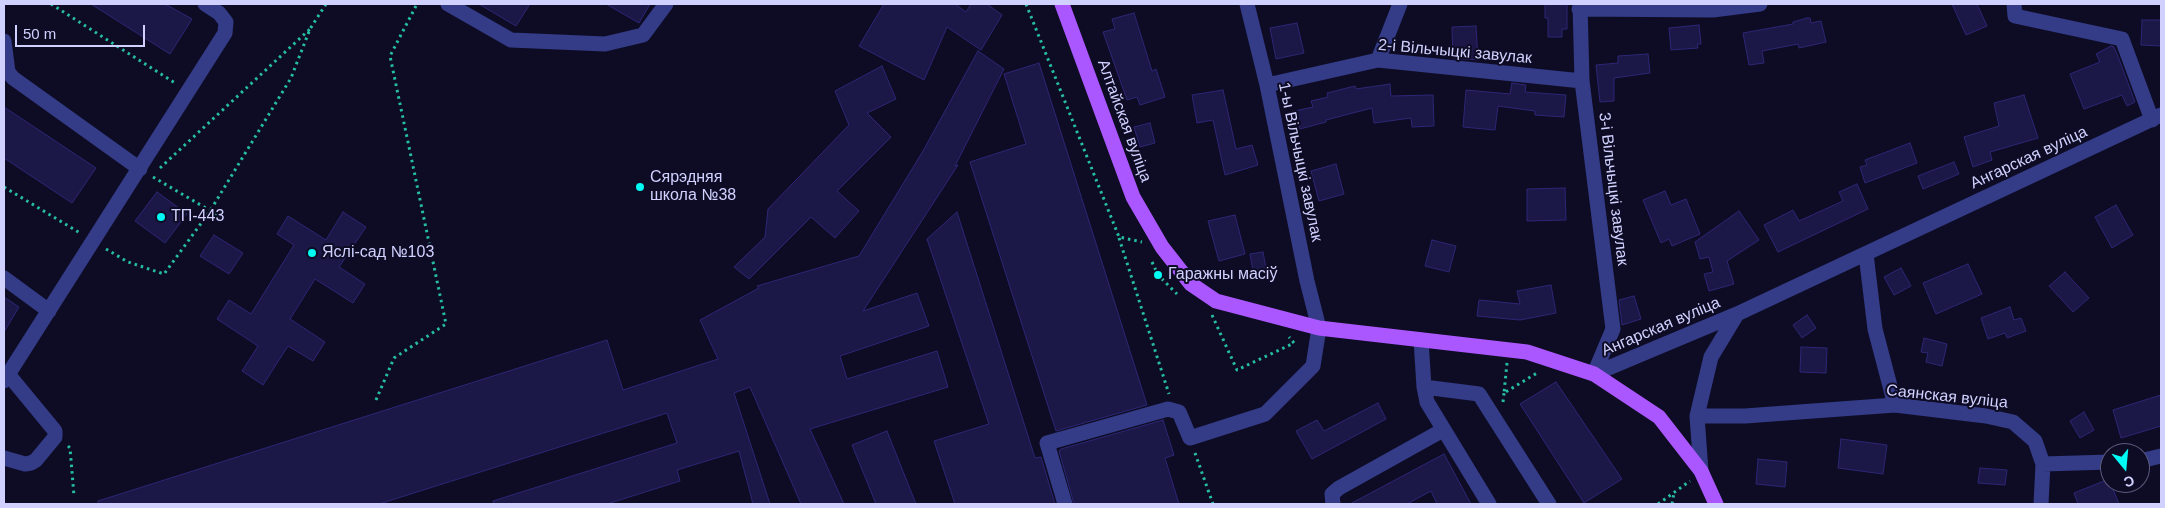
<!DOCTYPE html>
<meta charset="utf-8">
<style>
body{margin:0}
#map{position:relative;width:2165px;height:508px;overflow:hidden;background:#0e0c25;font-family:Helvetica,sans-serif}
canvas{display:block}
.frame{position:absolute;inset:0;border:5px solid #d0d1ff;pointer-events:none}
.north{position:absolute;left:2100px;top:443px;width:50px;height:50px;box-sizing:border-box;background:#0e0c25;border:1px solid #5c5b7c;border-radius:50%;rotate:163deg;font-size:14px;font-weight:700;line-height:20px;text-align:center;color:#d0d1ff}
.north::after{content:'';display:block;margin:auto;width:18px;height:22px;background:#00fbf4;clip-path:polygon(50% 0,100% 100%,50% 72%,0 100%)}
.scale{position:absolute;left:15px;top:25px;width:130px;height:22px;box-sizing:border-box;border:2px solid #d0d1ff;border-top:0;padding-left:6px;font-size:15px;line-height:18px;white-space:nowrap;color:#d0d1ff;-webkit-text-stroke:4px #0e0c25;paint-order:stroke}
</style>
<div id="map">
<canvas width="2165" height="508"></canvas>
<div class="frame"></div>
<div class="north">С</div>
<div class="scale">50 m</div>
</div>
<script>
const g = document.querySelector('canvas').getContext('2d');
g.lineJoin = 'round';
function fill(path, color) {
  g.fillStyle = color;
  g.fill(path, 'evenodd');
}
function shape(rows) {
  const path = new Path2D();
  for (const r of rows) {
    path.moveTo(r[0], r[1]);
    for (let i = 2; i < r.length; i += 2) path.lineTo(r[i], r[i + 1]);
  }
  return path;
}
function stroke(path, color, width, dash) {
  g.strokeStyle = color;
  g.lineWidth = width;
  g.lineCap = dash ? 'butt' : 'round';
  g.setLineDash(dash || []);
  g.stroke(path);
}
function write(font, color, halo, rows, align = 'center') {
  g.font = font + ' Helvetica,sans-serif';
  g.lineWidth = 4;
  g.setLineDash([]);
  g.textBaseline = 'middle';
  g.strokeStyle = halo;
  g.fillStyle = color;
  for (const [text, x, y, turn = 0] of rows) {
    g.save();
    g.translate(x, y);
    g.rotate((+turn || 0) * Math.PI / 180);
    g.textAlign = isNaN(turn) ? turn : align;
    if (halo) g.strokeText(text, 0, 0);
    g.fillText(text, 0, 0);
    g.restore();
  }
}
const building = shape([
 [91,4,165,4,192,19,170,54,91,4],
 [479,4,530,4,516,26,479,4],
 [606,4,650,4,639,23,606,4],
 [884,4,955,4,966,12,971,4,987,4,1002,15,981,50,947,27,924,80,859,46,884,4],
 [1545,4,1567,4,1567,29,1562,29,1562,37,1548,37,1548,18,1545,18,1545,4],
 [1952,4,1977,4,1987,26,1966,35,1952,4],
 [1134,13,1152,71,1156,69,1165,97,1140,105,1137,97,1127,100,1103,32,1115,29,1112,19,1134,13],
 [1807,18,1810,18,1811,23,1821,21,1826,42,1799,48,1798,44,1762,51,1764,63,1749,65,1743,33,1793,24,1793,22,1807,18],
 [2142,20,2161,20,2161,46,2141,45,2142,20],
 [1297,23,1304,53,1276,59,1270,28,1297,23],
 [1699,25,1701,44,1697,44,1698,48,1671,50,1669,28,1699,25],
 [1476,26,1478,60,1453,58,1452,27,1476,26],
 [2111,46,2114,47,2119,59,2135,102,2127,106,2122,95,2084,109,2070,74,2100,62,2096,54,2111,46],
 [978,51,1004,69,955,166,958,165,863,311,917,293,929,326,840,356,847,379,937,351,948,387,810,429,844,504,801,504,750,387,734,393,770,504,753,504,739,451,677,470,680,481,607,504,494,504,493,501,677,443,667,413,379,504,98,504,98,501,607,340,623,390,718,359,700,320,759,288,757,286,859,256,923,151,978,51],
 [1648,54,1650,73,1614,78,1614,101,1600,102,1596,65,1618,63,1618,56,1648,54],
 [1039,63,1147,405,1056,431,970,162,1026,144,1004,74,1039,63],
 [882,66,896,99,867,113,891,137,837,191,859,211,835,238,811,217,749,279,734,267,765,237,768,209,849,125,835,91,882,66],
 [1512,83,1526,85,1525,92,1566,95,1564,117,1535,115,1535,111,1498,106,1495,130,1463,127,1466,90,1510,94,1512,83],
 [1390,84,1391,96,1433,95,1434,126,1412,127,1411,118,1374,123,1372,108,1326,120,1326,122,1300,129,1295,111,1313,107,1311,101,1328,97,1327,93,1355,86,1356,89,1390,84],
 [1223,90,1236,149,1252,145,1258,165,1225,175,1213,120,1197,123,1192,95,1223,90],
 [2024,95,2038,138,1990,152,1992,160,1973,167,1964,137,1999,126,1994,103,2024,95],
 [4,107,96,168,72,203,4,158,4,107],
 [1150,123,1155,143,1140,147,1134,127,1150,123],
 [1910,143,1917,163,1865,183,1860,167,1867,165,1865,160,1910,143],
 [1954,162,1959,174,1923,189,1918,176,1954,162],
 [1336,164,1344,194,1319,201,1311,171,1336,164],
 [1857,184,1868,209,1778,252,1764,225,1793,210,1799,221,1843,201,1839,192,1857,184],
 [1565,188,1566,220,1527,221,1527,189,1565,188],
 [1665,191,1671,205,1686,199,1700,234,1672,246,1669,239,1661,243,1643,200,1665,191],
 [157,192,187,214,165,243,135,221,157,192],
 [2116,205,2133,235,2112,248,2095,217,2116,205],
 [1739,211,1759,240,1727,261,1734,284,1709,291,1704,274,1713,272,1709,257,1700,259,1695,242,1739,211],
 [343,212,366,227,339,267,365,284,353,303,315,279,290,319,325,342,313,361,288,346,263,385,242,371,258,346,217,319,229,300,251,314,294,245,277,234,288,216,326,240,343,212],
 [957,212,1035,458,1041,457,1055,504,955,504,934,441,989,424,927,239,957,212],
 [1235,215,1245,254,1219,261,1208,221,1235,215],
 [214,235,243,253,229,274,200,256,214,235],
 [1432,240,1456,246,1449,272,1425,266,1432,240],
 [1263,252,1266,268,1253,271,1250,254,1263,252],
 [1968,264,1982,294,1936,314,1923,283,1968,264],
 [1901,268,1911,286,1894,295,1884,277,1901,268],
 [2065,272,2089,298,2073,312,2049,286,2065,272],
 [1551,285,1556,313,1520,320,1477,316,1479,300,1520,304,1517,291,1551,285],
 [1634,296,1641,319,1622,325,1619,300,1634,296],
 [4,297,19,307,4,332,4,297],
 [2010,307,2014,320,2021,318,2026,331,2007,338,2005,333,1988,339,1981,318,2010,307],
 [1807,315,1816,328,1802,338,1793,325,1807,315],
 [1924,338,1947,344,1942,366,1926,362,1928,353,1921,352,1924,338],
 [1801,347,1827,348,1826,373,1800,372,1801,347],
 [1556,382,1622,479,1584,503,1520,404,1556,382],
 [2161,395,2161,426,2121,438,2113,410,2161,395],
 [1378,403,1386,419,1312,459,1296,431,1317,420,1324,431,1378,403],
 [2084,412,2094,430,2080,438,2070,421,2084,412],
 [1163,420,1174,455,1165,458,1179,504,1074,504,1059,451,1061,449,1163,420],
 [887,431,916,504,876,504,852,445,887,431],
 [1841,439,1887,445,1883,474,1838,468,1841,439],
 [1444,454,1471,504,1437,504,1431,491,1407,504,1350,504,1444,454],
 [1758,459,1787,462,1785,487,1756,484,1758,459],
 [1980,468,2007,470,2005,485,1978,483,1980,468],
 [2109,479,2119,504,2078,504,2074,493,2109,479]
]);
fill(building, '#1b1747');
stroke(building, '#2d2775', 1);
stroke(shape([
 [51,4,175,83],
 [1026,4,1119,237,1142,242],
 [160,168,310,29],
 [153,177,221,217],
 [4,187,80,233],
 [1119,238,1169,394],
 [106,249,128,262,164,274,210,211,291,78,310,29,326,4],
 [1152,262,1158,275,1177,294],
 [1212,315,1237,370,1294,343,1289,337],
 [1507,363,1504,393,1537,373],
 [376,400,394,358,446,324,390,56,417,4],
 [1503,402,1504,393],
 [68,446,70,448,74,496],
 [1195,453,1213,504],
 [1658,504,1690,481],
 [1672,504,1674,493]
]), '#25bea1', 3, [2.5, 4]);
stroke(shape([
 [448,4,511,40,605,44,643,35,666,4],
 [1580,4,1582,81,1613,329,1594,374],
 [2014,4,2015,16,2122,39,2152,120],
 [1579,9,1713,10,1760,4],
 [4,41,8,72,13,78,140,169],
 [1378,60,1400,4],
 [1267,85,1378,60,1582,81],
 [1866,254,1875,329,1895,405],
 [4,278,49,311],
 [1421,340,1424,387,1479,394,1549,504],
 [1594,374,1737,314,2161,115],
 [4,381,225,33,226,22,219,13,205,4],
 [1424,387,1427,402,1489,504],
 [1697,416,1745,416,1895,405,1986,416,2013,422,2035,441,2043,464,2110,462],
 [4,458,25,464,31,463,36,460,55,437,55,431,8,374],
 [2140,461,2161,456],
 [1701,471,1697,416,1711,357,1737,314],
 [1065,504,1047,443,1168,409,1179,412,1190,438,1265,414,1313,366,1319,328,1307,281,1267,85,1247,4],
 [1333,504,1332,494,1339,488,1443,430],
 [2041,504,2043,464]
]), '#343b87', 15);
stroke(shape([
 [1062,4,1133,197,1162,247,1191,284,1216,301,1319,328,1527,352,1594,374,1659,417,1701,471,1716,504]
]), '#ab57ff', 15);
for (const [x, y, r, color] of [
 [640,187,5,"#00fbf4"],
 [161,217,5,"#00fbf4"],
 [312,253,5,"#00fbf4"],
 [1158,275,5,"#00fbf4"]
]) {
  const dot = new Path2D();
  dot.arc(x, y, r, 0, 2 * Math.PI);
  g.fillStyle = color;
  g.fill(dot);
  stroke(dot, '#0e0c25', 2);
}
write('16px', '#d0d1ff', '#0e0c25', [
 ["2-і Вільчыцкі завулак",1455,52,5],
 ["Алтайская вуліца",1124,121,70],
 ["Ангарская вуліца",2029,158,-25],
 ["1-ы Вільчыцкі завулак",1300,162,78],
 ["3-і Вільчыцкі завулак",1613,189,83],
 ["Ангарская вуліца",1661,327,-23],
 ["Саянская вуліца",1947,397,6]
]);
write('16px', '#d0d1ff', '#0e0c25', [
 ["Сярэдняя",650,178],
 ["школа №38",650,196],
 ["ТП-443",171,217],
 ["Яслі-сад №103",322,253],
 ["Гаражны масіў",1168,275]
], 'left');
</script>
